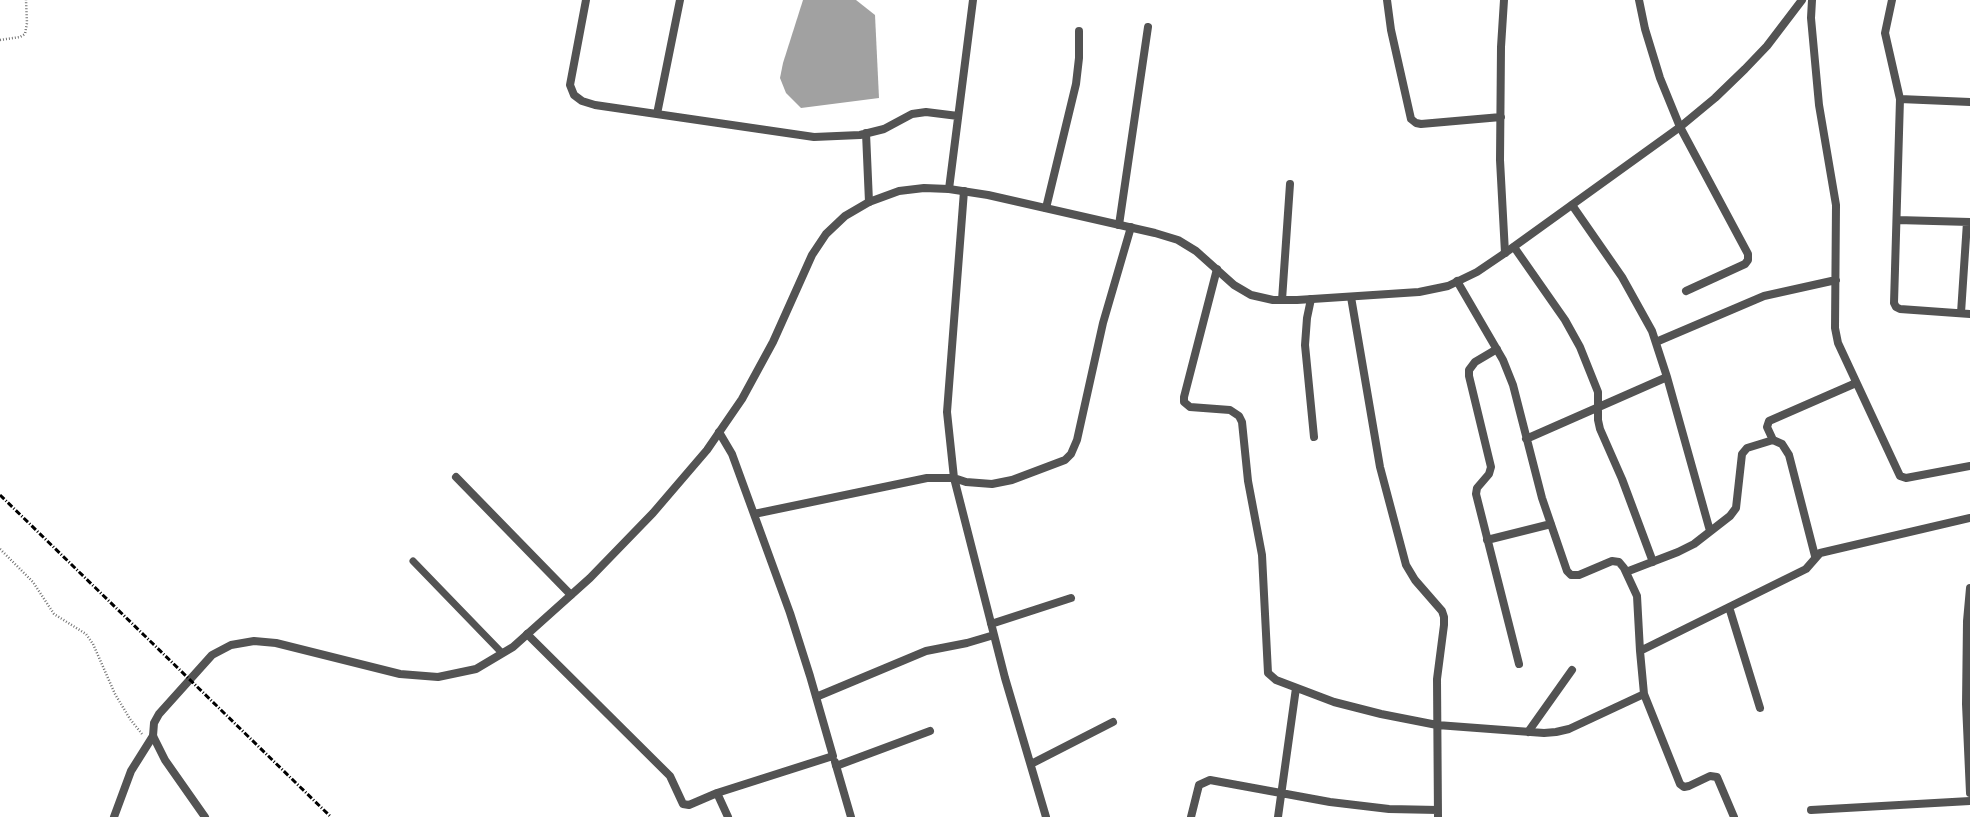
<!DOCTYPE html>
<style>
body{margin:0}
canvas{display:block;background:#fff}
</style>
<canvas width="1970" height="817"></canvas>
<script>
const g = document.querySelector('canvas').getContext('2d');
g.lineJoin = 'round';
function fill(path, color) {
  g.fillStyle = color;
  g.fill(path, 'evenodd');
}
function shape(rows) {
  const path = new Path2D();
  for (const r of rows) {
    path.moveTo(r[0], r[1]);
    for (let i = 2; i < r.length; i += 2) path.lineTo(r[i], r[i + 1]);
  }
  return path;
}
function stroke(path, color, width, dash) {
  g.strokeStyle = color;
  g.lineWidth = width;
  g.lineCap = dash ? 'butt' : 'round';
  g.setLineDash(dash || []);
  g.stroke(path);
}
fill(shape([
 [803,0,856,0,875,15,879,98,801,108,786,93,780,78,783,63]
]), '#a1a1a1');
stroke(shape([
 [0,40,20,37,25,34,27,23,26,0],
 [0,549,33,582,54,614,86,634,93,644,115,694,130,719,142,734]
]), '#757575', 2.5, [1, 2]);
stroke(shape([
 [413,561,502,653]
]), '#535353', 7);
stroke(shape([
 [586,0,570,85,574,95,582,101,595,105,814,137,860,135,884,129,912,114,926,112,958,116],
 [1387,0,1391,30,1411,119,1416,123,1421,124,1501,117],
 [1504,0,1501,47,1500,160,1505,253],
 [1639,0,1645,29,1660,78,1680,127,1748,254,1748,260,1745,264,1686,291],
 [1812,0,1811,18,1819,105,1836,205,1835,328,1838,343,1900,476,1906,478,1970,466],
 [1892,0,1885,33,1900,99,1970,102],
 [1900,99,1894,303,1896,307,1900,309,1970,314],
 [657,114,680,0],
 [866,133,869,202],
 [949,189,973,0],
 [964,191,947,412,954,478,1005,678,1046,817],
 [1572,205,1622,277,1652,331,1667,377,1710,531],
 [1046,208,1076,84,1079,58,1079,31],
 [1897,220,1970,222],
 [1119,225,1148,27],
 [1514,247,1565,320,1580,347,1598,392,1598,420,1600,429,1622,479,1653,562],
 [1217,269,1184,397,1184,402,1190,407,1230,410,1239,416,1242,422,1248,481,1262,555,1268,673,1276,680,1334,702,1381,714,1437,725,1544,733,1556,732,1569,729,1644,694,1640,651,1806,569,1820,553,1970,518],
 [1457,281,1503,360,1513,385,1542,498,1567,571,1571,575,1579,575,1612,561,1619,562,1624,568,1637,596,1640,651],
 [1351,297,1380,467,1406,565,1415,580,1442,611,1444,617,1444,625,1437,679,1438,817],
 [1311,299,1307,318,1305,345,1314,437],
 [1282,300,1290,184],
 [1961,313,1967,222],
 [1656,342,1764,296,1836,280],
 [1497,349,1475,362,1469,370,1469,376,1491,467,1489,474,1477,488,1476,494,1519,664],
 [1526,439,1667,377],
 [1773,440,1782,444,1789,455,1815,556],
 [456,477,571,595],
 [754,514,927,478,954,478,966,482,992,484,1012,480,1065,460,1071,454,1077,440,1103,323,1131,227],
 [1487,540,1551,524],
 [1626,572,1678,552,1694,544,1730,516,1736,508,1742,454,1747,448,1773,440,1767,427,1769,421,1856,383],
 [1970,588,1967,621,1966,704,1970,793],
 [1729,607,1760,708],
 [991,624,1071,598],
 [527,634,670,776,683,804,689,805,717,793,728,817],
 [1644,694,1680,784,1684,787,1689,786,1710,776,1717,777,1734,817],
 [816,697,926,651,967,643,994,635],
 [1528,732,1572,670],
 [835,762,851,817],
 [1031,764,1113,722],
 [836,766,930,731],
 [717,793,833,756,810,676,790,613,732,454,719,432],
 [1811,810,1970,801],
 [114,817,131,771,153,736],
 [1191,817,1199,785,1210,780,1330,802,1389,809,1438,810],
 [1278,817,1296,688]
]), '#535353', 8);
stroke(shape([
 [205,817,165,760,153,736,154,723,159,714,212,655,231,645,254,641,276,643,400,674,438,677,476,669,513,647,590,578,653,513,707,450,742,399,773,342,812,255,826,234,845,216,869,202,899,191,924,188,949,189,988,195,1155,233,1178,240,1196,251,1234,285,1251,295,1273,300,1297,300,1419,292,1448,286,1477,272,1505,253,1680,127,1715,98,1745,69,1767,46,1802,0]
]), '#535353', 8);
stroke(shape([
 [0,495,331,817]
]), '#000', 3, [6, 2, 1, 2]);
</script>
